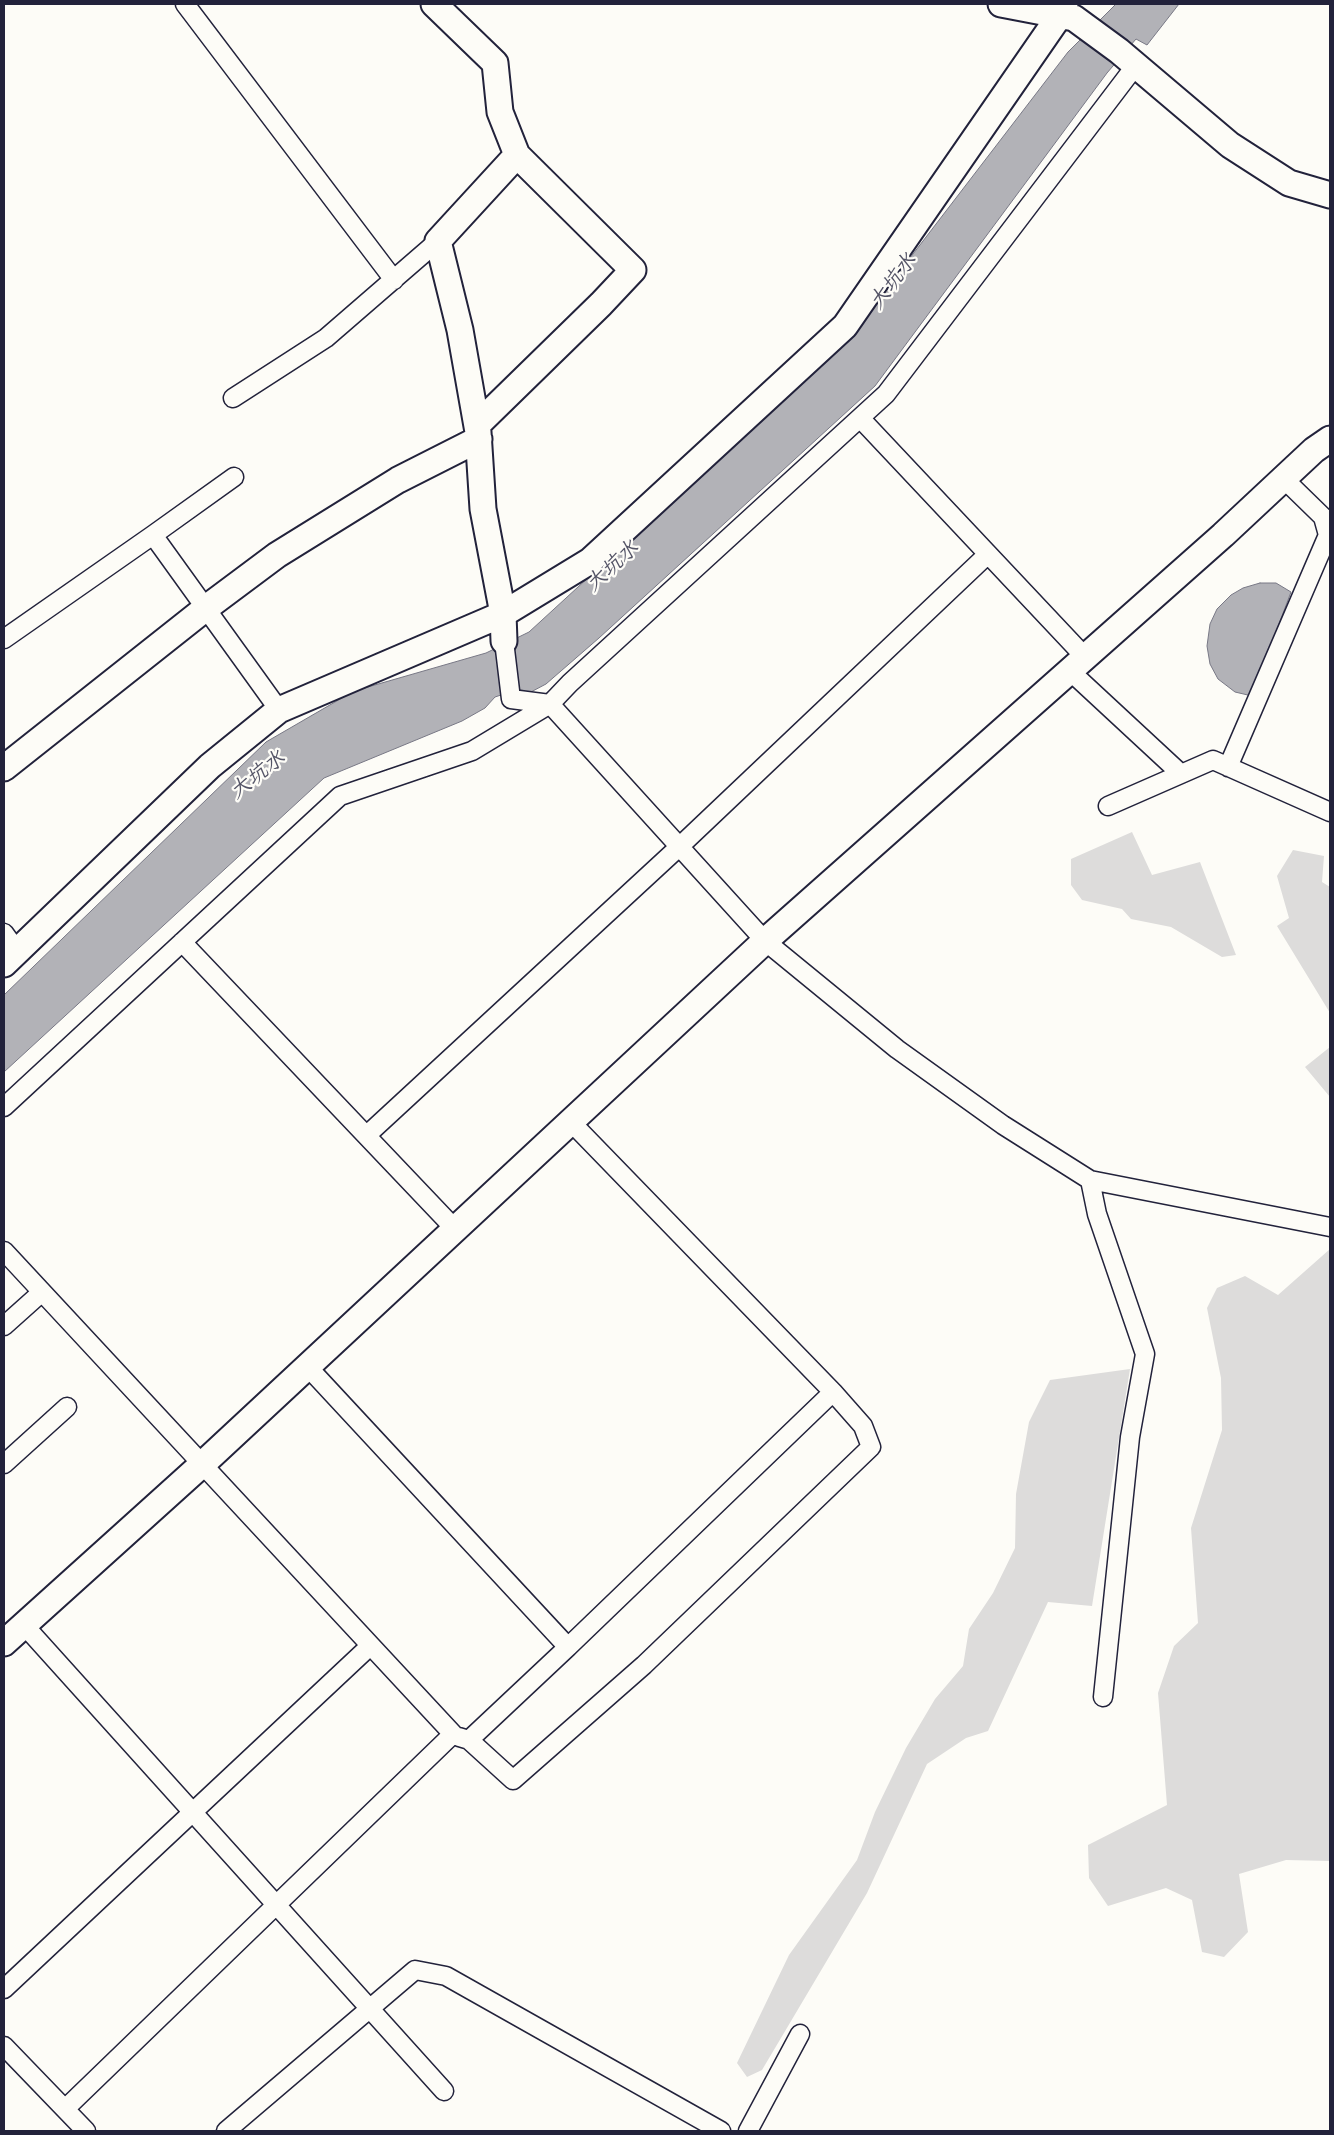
<!DOCTYPE html>
<meta charset="utf-8">
<style>
body{margin:0}
#map{position:relative;width:1334px;height:2135px;overflow:hidden;background:#fdfcf7;font-family:"Indie Flower",sans-serif}
canvas{display:block}
.frame{position:absolute;inset:0;border:5px solid #22223b;pointer-events:none}
</style>
<div id="map">
<canvas width="1334" height="2135"></canvas>
<div class="frame"></div>
</div>
<script>
const g = document.querySelector('canvas').getContext('2d');
g.lineJoin = 'round';
function fill(path, color) {
  g.fillStyle = color;
  g.fill(path, 'evenodd');
}
function shape(rows) {
  const path = new Path2D();
  for (const r of rows) {
    path.moveTo(r[0], r[1]);
    for (let i = 2; i < r.length; i += 2) path.lineTo(r[i], r[i + 1]);
  }
  return path;
}
function stroke(path, color, width, dash) {
  g.strokeStyle = color;
  g.lineWidth = width;
  g.lineCap = dash ? 'butt' : 'round';
  g.setLineDash(dash || []);
  g.stroke(path);
}
function write(font, color, halo, rows, align = 'center') {
  g.font = font + ' "Indie Flower","LXGW WenKai TC",sans-serif';
  g.lineWidth = 4.5;
  g.setLineDash([]);
  g.textBaseline = 'middle';
  g.strokeStyle = halo;
  g.fillStyle = color;
  for (const [text, x, y, turn = 0] of rows) {
    g.save();
    g.translate(x, y);
    g.rotate((+turn || 0) * Math.PI / 180);
    g.textAlign = isNaN(turn) ? turn : align;
    if (halo) g.strokeText(text, 0, 0);
    g.fillText(text, 0, 0);
    g.restore();
  }
}
fill(shape([
 [1132,832,1152,875,1200,862,1236,955,1222,957,1171,927,1131,919,1122,909,1082,900,1071,885,1071,859],
 [1293,850,1324,856,1322,882,1330,887,1330,1013,1277,926,1289,918,1277,876],
 [1330,1047,1330,1097,1305,1067],
 [1330,1249,1330,1861,1286,1860,1239,1874,1248,1932,1224,1957,1202,1952,1192,1900,1166,1888,1108,1906,1089,1878,1088,1845,1167,1805,1158,1693,1174,1646,1198,1623,1191,1528,1222,1430,1221,1378,1207,1308,1217,1288,1245,1276,1278,1295],
 [1130,1369,1092,1606,1048,1602,988,1731,966,1738,927,1764,867,1893,762,2070,747,2077,737,2063,789,1955,857,1860,875,1812,906,1748,935,1699,963,1666,969,1629,993,1593,1015,1548,1016,1494,1029,1422,1050,1380]
]), '#dddcdb');
const water = shape([
 [1116,4,1179,4,1147,45,1136,39,1107,73,875,386,599,638,546,684,529,693,519,689,495,697,485,708,462,721,324,778,4,1072,4,995,266,742,354,691,486,653,529,632,847,340,1068,52,1116,4],
 [1260,583,1276,583,1291,592,1252,696,1235,692,1218,679,1210,664,1207,646,1210,624,1217,609,1231,595,1243,588,1260,583]
]);
fill(water, '#b2b2b7');
stroke(water, '#787885', 1);
const street = shape([
 [185,4,394,280],
 [233,398,326,338,438,241],
 [860,418,1085,657],
 [153,535,279,710],
 [4,639,153,535,234,477],
 [504,641,511,699,550,704,765,941,897,1049,1003,1125,1090,1180,1330,1227],
 [1070,671,1180,773],
 [1228,767,1328,535,1323,517,1283,478],
 [1108,806,1213,760,1330,812],
 [4,933,17,951],
 [182,942,455,1229],
 [4,1107,340,796,472,751,550,704,570,683,886,394,1136,65],
 [367,1135,679,847,987,555],
 [1090,1180,1097,1214,1145,1354,1130,1437,1103,1697],
 [4,1251,453,1734,65,2109],
 [4,1326,42,1292],
 [307,1366,568,1647,833,1392],
 [4,1464,67,1407],
 [24,1625,444,2091],
 [459,1737,469,1740,568,1647],
 [469,1740,513,1780,644,1665,871,1447,863,1426,833,1392,571,1122],
 [4,1989,370,1646],
 [4,2046,86,2131],
 [226,2131,415,1970,446,1976,721,2131],
 [748,2131,800,2034]
]);
const secondary = shape([
 [434,4,495,63,500,112,517,155,633,270,601,304,477,425],
 [1001,4,1074,18,1119,51,1230,145,1289,183,1330,195],
 [504,641,503,614,483,509,478,432,460,330,438,241,517,155],
 [4,768,206,608,277,555,398,480,479,439],
 [4,964,210,766,279,710,503,614,590,561,845,326,1060,15,1065,4],
 [4,1643,208,1459,765,941,1223,535,1314,450,1330,439]
]);
stroke(street, '#22223b', 21);
stroke(secondary, '#22223b', 29);
stroke(street, '#fdfcf7', 18);
stroke(secondary, '#fdfcf7', 25);
write('italic 21px', '#545466', '#fdfcf7', [
 ["大坑水",895,283,-53],
 ["大坑水",614,568,-43],
 ["大坑水",259,777,-38]
]);
</script>
